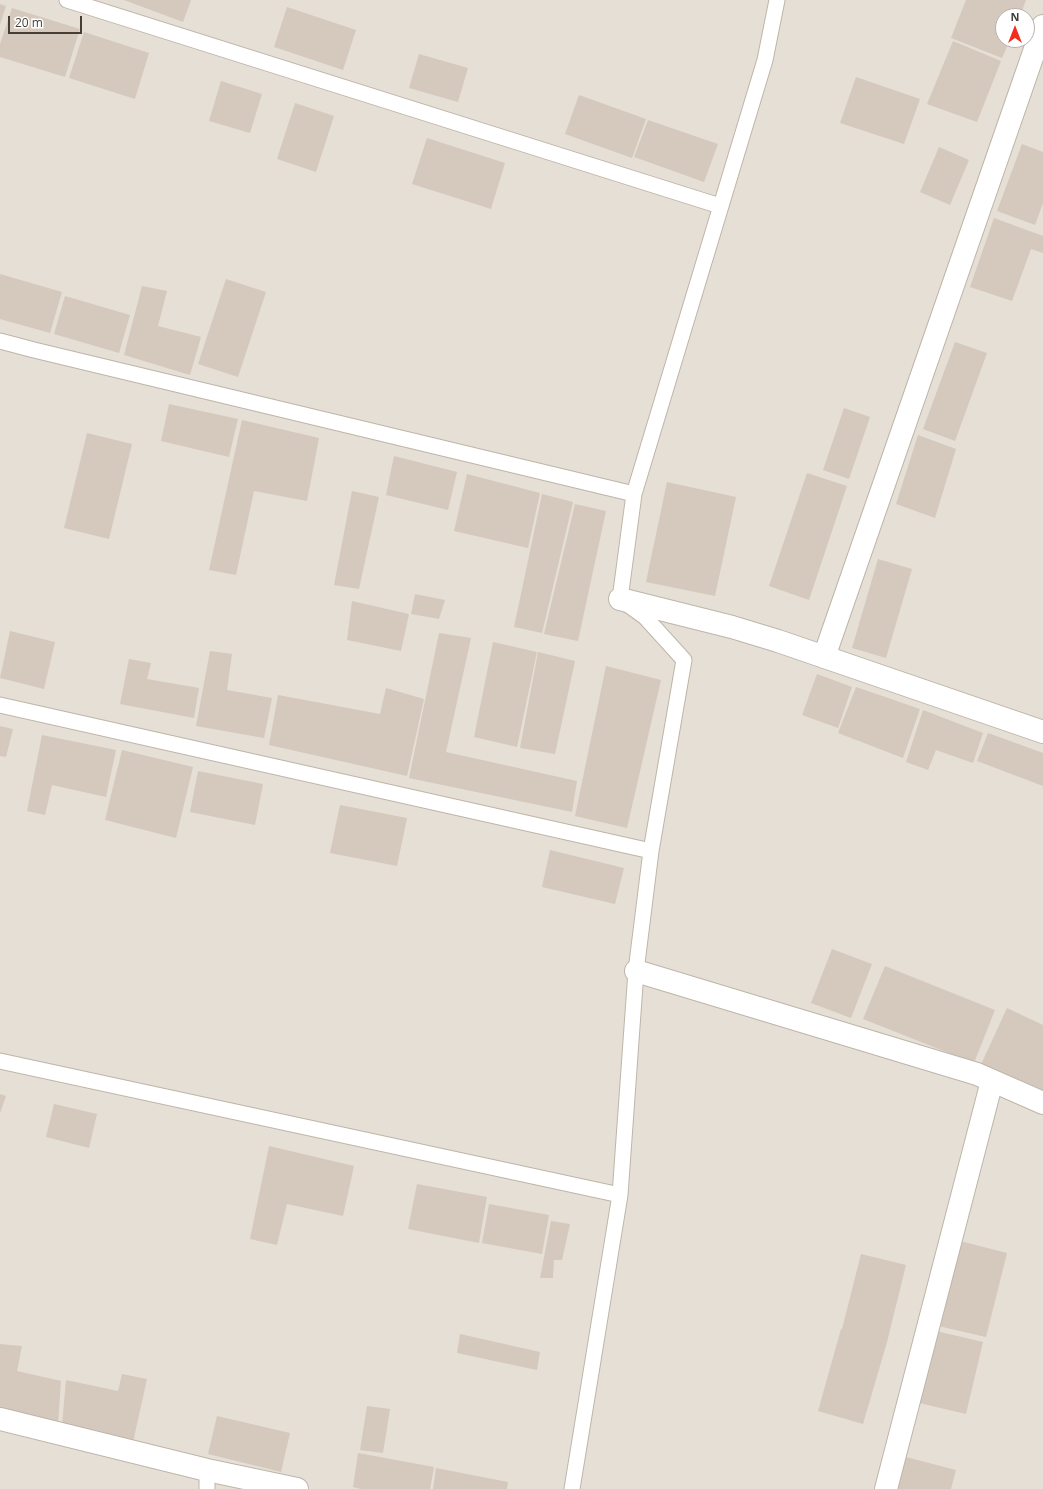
<!DOCTYPE html>
<style>
body{margin:0}
#map{position:relative;width:1043px;height:1489px;overflow:hidden;background:#f3eee6;font-family:"Open Sans",sans-serif}
canvas{display:block}
.north{position:absolute;left:995px;top:8px;width:40px;height:40px;box-sizing:border-box;background:#fff;border:1px solid #b5b2af;border-radius:50%;rotate:0deg;font-size:11px;font-weight:700;line-height:16px;text-align:center;color:#453e36}
.north::after{content:'';display:block;margin:auto;width:14px;height:18px;background:#f22d1d;clip-path:polygon(50% 0,100% 100%,50% 72%,0 100%)}
.scale{position:absolute;left:8px;top:16px;width:74px;height:18px;box-sizing:border-box;border:2px solid #453e36;border-top:0;padding-left:5px;font-size:12px;line-height:14px;white-space:nowrap;color:#453e36;-webkit-text-stroke:3px #fff;paint-order:stroke}
</style>
<div id="map">
<canvas width="1043" height="1489"></canvas>
<div class="north">N</div>
<div class="scale">20 m</div>
</div>
<script>
const g = document.querySelector('canvas').getContext('2d');
g.lineJoin = 'round';
function fill(path, color) {
  g.fillStyle = color;
  g.fill(path, 'evenodd');
}
function shape(rows) {
  const path = new Path2D();
  for (const r of rows) {
    path.moveTo(r[0], r[1]);
    for (let i = 2; i < r.length; i += 2) path.lineTo(r[i], r[i + 1]);
  }
  return path;
}
function stroke(path, color, width, dash) {
  g.strokeStyle = color;
  g.lineWidth = width;
  g.lineCap = dash ? 'butt' : 'round';
  g.setLineDash(dash || []);
  g.stroke(path);
}
fill(shape([
 [0,0,1043,0,1043,1489,0,1489],
 [1003,16,1027,16,1027,40,1003,40]
]), '#e6dfd5');
fill(shape([
 [124,0,191,0,183,22],
 [966,0,1026,0,1020,16,1003,16,1003,40,1010,40,1002,58,951,38],
 [0,4,6,6,0,25],
 [287,7,356,30,343,70,274,47],
 [12,8,80,29,65,77,0,57,0,44],
 [84,32,149,53,135,99,69,78],
 [953,41,1001,61,977,122,927,104],
 [419,54,468,68,458,102,409,88],
 [856,77,920,99,904,144,840,123],
 [221,81,262,94,250,133,209,121],
 [579,95,646,119,632,158,565,134],
 [295,103,334,116,316,172,277,159],
 [648,120,718,144,704,182,634,157],
 [427,138,505,163,491,209,412,184],
 [1022,144,1043,152,1043,203,1035,225,997,211],
 [939,147,969,160,950,205,920,192],
 [994,218,1043,236,1043,253,1031,249,1012,301,970,287],
 [0,274,62,292,50,333,0,319],
 [226,279,266,292,238,377,198,364],
 [142,286,167,291,158,326,201,337,190,375,124,355],
 [65,296,130,315,119,353,54,334],
 [955,342,987,353,955,441,923,429],
 [169,404,238,419,229,457,161,441],
 [844,408,870,417,849,479,823,470],
 [242,420,319,438,307,501,254,491,236,575,209,570],
 [87,433,132,444,109,539,64,528],
 [918,435,956,449,935,518,896,504],
 [394,456,457,472,448,510,386,495],
 [807,473,847,486,809,600,769,586],
 [467,474,540,493,528,548,454,531],
 [667,482,736,497,715,596,646,582],
 [352,491,379,497,359,589,334,585],
 [542,494,573,502,542,633,514,627],
 [575,504,606,511,578,641,544,634],
 [878,559,912,569,886,658,852,648],
 [415,594,445,600,439,619,411,614],
 [352,601,409,614,401,651,347,640],
 [10,631,55,642,44,689,0,678],
 [439,633,471,638,446,752,577,781,572,812,409,778],
 [493,642,537,652,517,747,474,737],
 [210,651,232,654,227,690,272,698,264,738,196,726],
 [538,652,575,661,555,754,520,748],
 [129,659,151,663,147,679,199,688,194,718,120,704],
 [606,666,661,680,627,828,575,816],
 [817,674,852,687,838,728,802,715],
 [856,687,920,709,903,758,838,733],
 [386,688,424,699,407,776,269,745,278,695,380,714],
 [923,710,983,733,973,763,936,750,928,770,906,762],
 [0,726,13,729,6,757,0,756],
 [988,733,1043,753,1043,786,977,761],
 [42,735,116,750,106,797,52,785,45,815,27,811],
 [122,750,193,767,176,838,105,820],
 [198,771,263,784,255,825,190,812],
 [340,805,407,818,397,866,330,853],
 [550,850,624,868,615,904,542,887],
 [832,949,872,964,851,1018,811,1003],
 [885,966,995,1010,974,1063,863,1019],
 [1007,1008,1043,1025,1043,1101,978,1071],
 [0,1094,6,1096,0,1113],
 [54,1104,97,1114,89,1148,46,1137],
 [269,1146,354,1166,343,1216,287,1204,277,1245,250,1239],
 [417,1184,487,1197,479,1243,408,1229],
 [489,1204,549,1215,542,1254,482,1243],
 [551,1221,570,1224,562,1260,554,1260,553,1278,540,1278],
 [956,1240,1007,1253,986,1337,934,1325],
 [861,1254,906,1265,887,1342,863,1424,818,1411,841,1329,842,1329],
 [932,1330,983,1342,966,1414,915,1402],
 [460,1334,540,1352,537,1370,457,1353],
 [0,1344,22,1346,17,1371,61,1381,58,1425,0,1413],
 [122,1374,147,1379,133,1442,62,1425,66,1380,118,1391],
 [367,1406,390,1409,383,1453,360,1450],
 [217,1416,290,1433,281,1472,208,1454],
 [358,1453,434,1467,430,1489,361,1489,353,1487],
 [902,1456,956,1470,951,1489,893,1489],
 [436,1468,508,1482,507,1489,433,1489]
]), '#d4c9bc');
const lane = shape([
 [67,0,720,206],
 [0,341,34,350,634,494],
 [0,705,651,851,636,971,620,1195,572,1489],
 [651,851,684,660,645,617,620,599,634,494,765,60,777,0],
 [0,1061,620,1195],
 [207,1470,207,1489]
]);
const street = shape([
 [620,599,732,627,778,641,1043,732],
 [824,657,1043,26],
 [636,971,977,1074,1043,1103],
 [0,1419,207,1470,297,1489],
 [886,1489,992,1081]
]);
stroke(lane, '#beb5a9', 17);
stroke(street, '#beb5a9', 24);
stroke(lane, '#fff', 15);
stroke(street, '#fff', 22);
</script>
